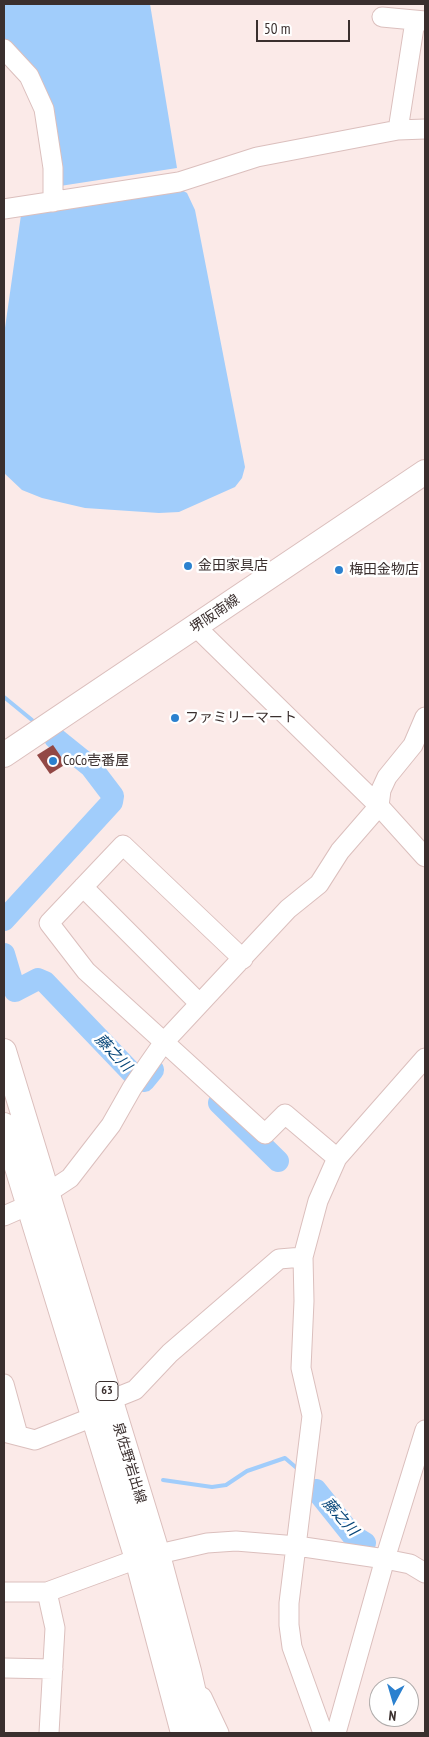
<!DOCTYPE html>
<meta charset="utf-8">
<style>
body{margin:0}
#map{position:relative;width:429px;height:1737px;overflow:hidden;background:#fbeae8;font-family:"PT Sans Narrow",sans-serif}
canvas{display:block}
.frame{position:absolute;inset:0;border:5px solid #3a2f2e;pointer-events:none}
.north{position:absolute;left:369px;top:1677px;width:50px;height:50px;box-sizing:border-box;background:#fff;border:1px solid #b0acab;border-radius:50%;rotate:186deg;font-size:14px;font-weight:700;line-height:20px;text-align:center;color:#3a2f2e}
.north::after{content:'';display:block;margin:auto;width:18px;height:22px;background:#2b81cf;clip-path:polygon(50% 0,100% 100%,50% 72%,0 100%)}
.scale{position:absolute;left:256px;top:20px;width:94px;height:22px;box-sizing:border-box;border:2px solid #3a2f2e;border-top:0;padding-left:6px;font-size:15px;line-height:18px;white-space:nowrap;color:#3a2f2e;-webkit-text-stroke:4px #fff;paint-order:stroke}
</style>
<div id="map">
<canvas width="429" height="1737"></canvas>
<div class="frame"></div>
<div class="north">N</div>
<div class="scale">50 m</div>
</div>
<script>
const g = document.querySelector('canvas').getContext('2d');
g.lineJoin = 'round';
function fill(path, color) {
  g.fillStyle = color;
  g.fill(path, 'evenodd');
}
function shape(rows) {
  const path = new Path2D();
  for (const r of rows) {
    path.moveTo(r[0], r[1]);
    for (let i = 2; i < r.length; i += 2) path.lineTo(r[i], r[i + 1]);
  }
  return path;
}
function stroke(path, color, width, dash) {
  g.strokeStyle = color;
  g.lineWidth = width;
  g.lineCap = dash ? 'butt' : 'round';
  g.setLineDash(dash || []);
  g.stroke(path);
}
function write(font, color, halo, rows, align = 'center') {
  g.font = font + ' "PT Sans Narrow","Noto Sans JP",sans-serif';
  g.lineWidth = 5;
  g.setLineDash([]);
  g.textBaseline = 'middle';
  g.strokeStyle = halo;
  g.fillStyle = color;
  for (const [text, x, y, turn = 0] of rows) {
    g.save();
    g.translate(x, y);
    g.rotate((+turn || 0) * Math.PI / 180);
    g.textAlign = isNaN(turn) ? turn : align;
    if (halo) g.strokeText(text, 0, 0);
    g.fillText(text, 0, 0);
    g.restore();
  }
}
fill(shape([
 [4,4,150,4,177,168,60,186,52,111,46,91,36,73,4,38],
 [180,189,187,193,195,210,245,467,242,478,235,487,179,512,159,513,85,508,42,498,22,490,4,473,4,335,21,215]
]), '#a1cdfb');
stroke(shape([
 [4,697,32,720],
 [163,1480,212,1487,226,1485,247,1471,285,1458,299,1470]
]), '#a1cdfb', 4);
stroke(shape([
 [4,920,112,802,113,796,91,767,55,738],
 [4,954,15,991,38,979,45,982,134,1075,144,1081,153,1070],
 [219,1103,278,1161],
 [316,1490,352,1535,365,1543]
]), '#a1cdfb', 22);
fill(shape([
 [53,745,66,764,50,774,37,755]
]), '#924845');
const minor = shape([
 [382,17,425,21],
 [4,49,29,76,44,109,53,168,53,202],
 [398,130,415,21],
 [4,209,179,182,257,157,398,130,425,129],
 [196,627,379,806,425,857],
 [83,887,199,1003],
 [243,959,123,845,49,923,86,971,265,1134,285,1114,337,1158],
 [4,1216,29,1205,70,1178,111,1125,132,1088,164,1042,288,909,319,884,340,851,379,806,381,790,387,777,413,745,425,717],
 [4,1384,18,1435],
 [110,1400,135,1390,170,1353,279,1259,303,1257],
 [4,1432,35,1440,93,1417],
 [4,1592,47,1592,137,1559,207,1543,236,1541,297,1546,385,1559,410,1564,425,1573],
 [47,1592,55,1628,49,1733],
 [4,1668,53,1669],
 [202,1697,219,1733],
 [323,1733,292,1647,289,1625,289,1603,312,1416,301,1368,304,1301,303,1257,318,1201,337,1158,425,1058],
 [336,1733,385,1559,425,1430]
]);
const major = shape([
 [4,755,425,472],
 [4,1051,158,1555,189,1671,203,1733],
 [4,1125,137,1559,183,1733]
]);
stroke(minor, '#dbbfbd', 21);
stroke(major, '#dbbfbd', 26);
stroke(minor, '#fff', 19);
stroke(major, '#fff', 24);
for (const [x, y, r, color] of [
 [188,566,5,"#2b81cf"],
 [339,570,5,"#2b81cf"],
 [175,718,5,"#2b81cf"],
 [53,761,5,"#2b81cf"]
]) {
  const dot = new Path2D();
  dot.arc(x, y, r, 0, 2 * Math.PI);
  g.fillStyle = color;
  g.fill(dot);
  stroke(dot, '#fff', 2);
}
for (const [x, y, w] of [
 [107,1391,22]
]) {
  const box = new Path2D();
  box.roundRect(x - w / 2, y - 9.5, w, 19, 4);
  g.fillStyle = '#fff';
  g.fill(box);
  stroke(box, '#3a2f2e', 1);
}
write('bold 12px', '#3a2f2e', null, [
 ["63",107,1391]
]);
write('14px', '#3a2f2e', '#fff', [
 ["金田家具店",198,566],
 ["梅田金物店",349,570],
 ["ファミリーマート",185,718],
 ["CoCo壱番屋",63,761]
], 'left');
write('14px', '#3a2f2e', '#fff', [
 ["堺阪南線",215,614,-34],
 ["泉佐野岩出線",129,1463,73]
]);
write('italic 15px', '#064578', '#fff', [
 ["藤之川",113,1053,46],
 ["藤之川",340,1517,48]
]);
</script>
